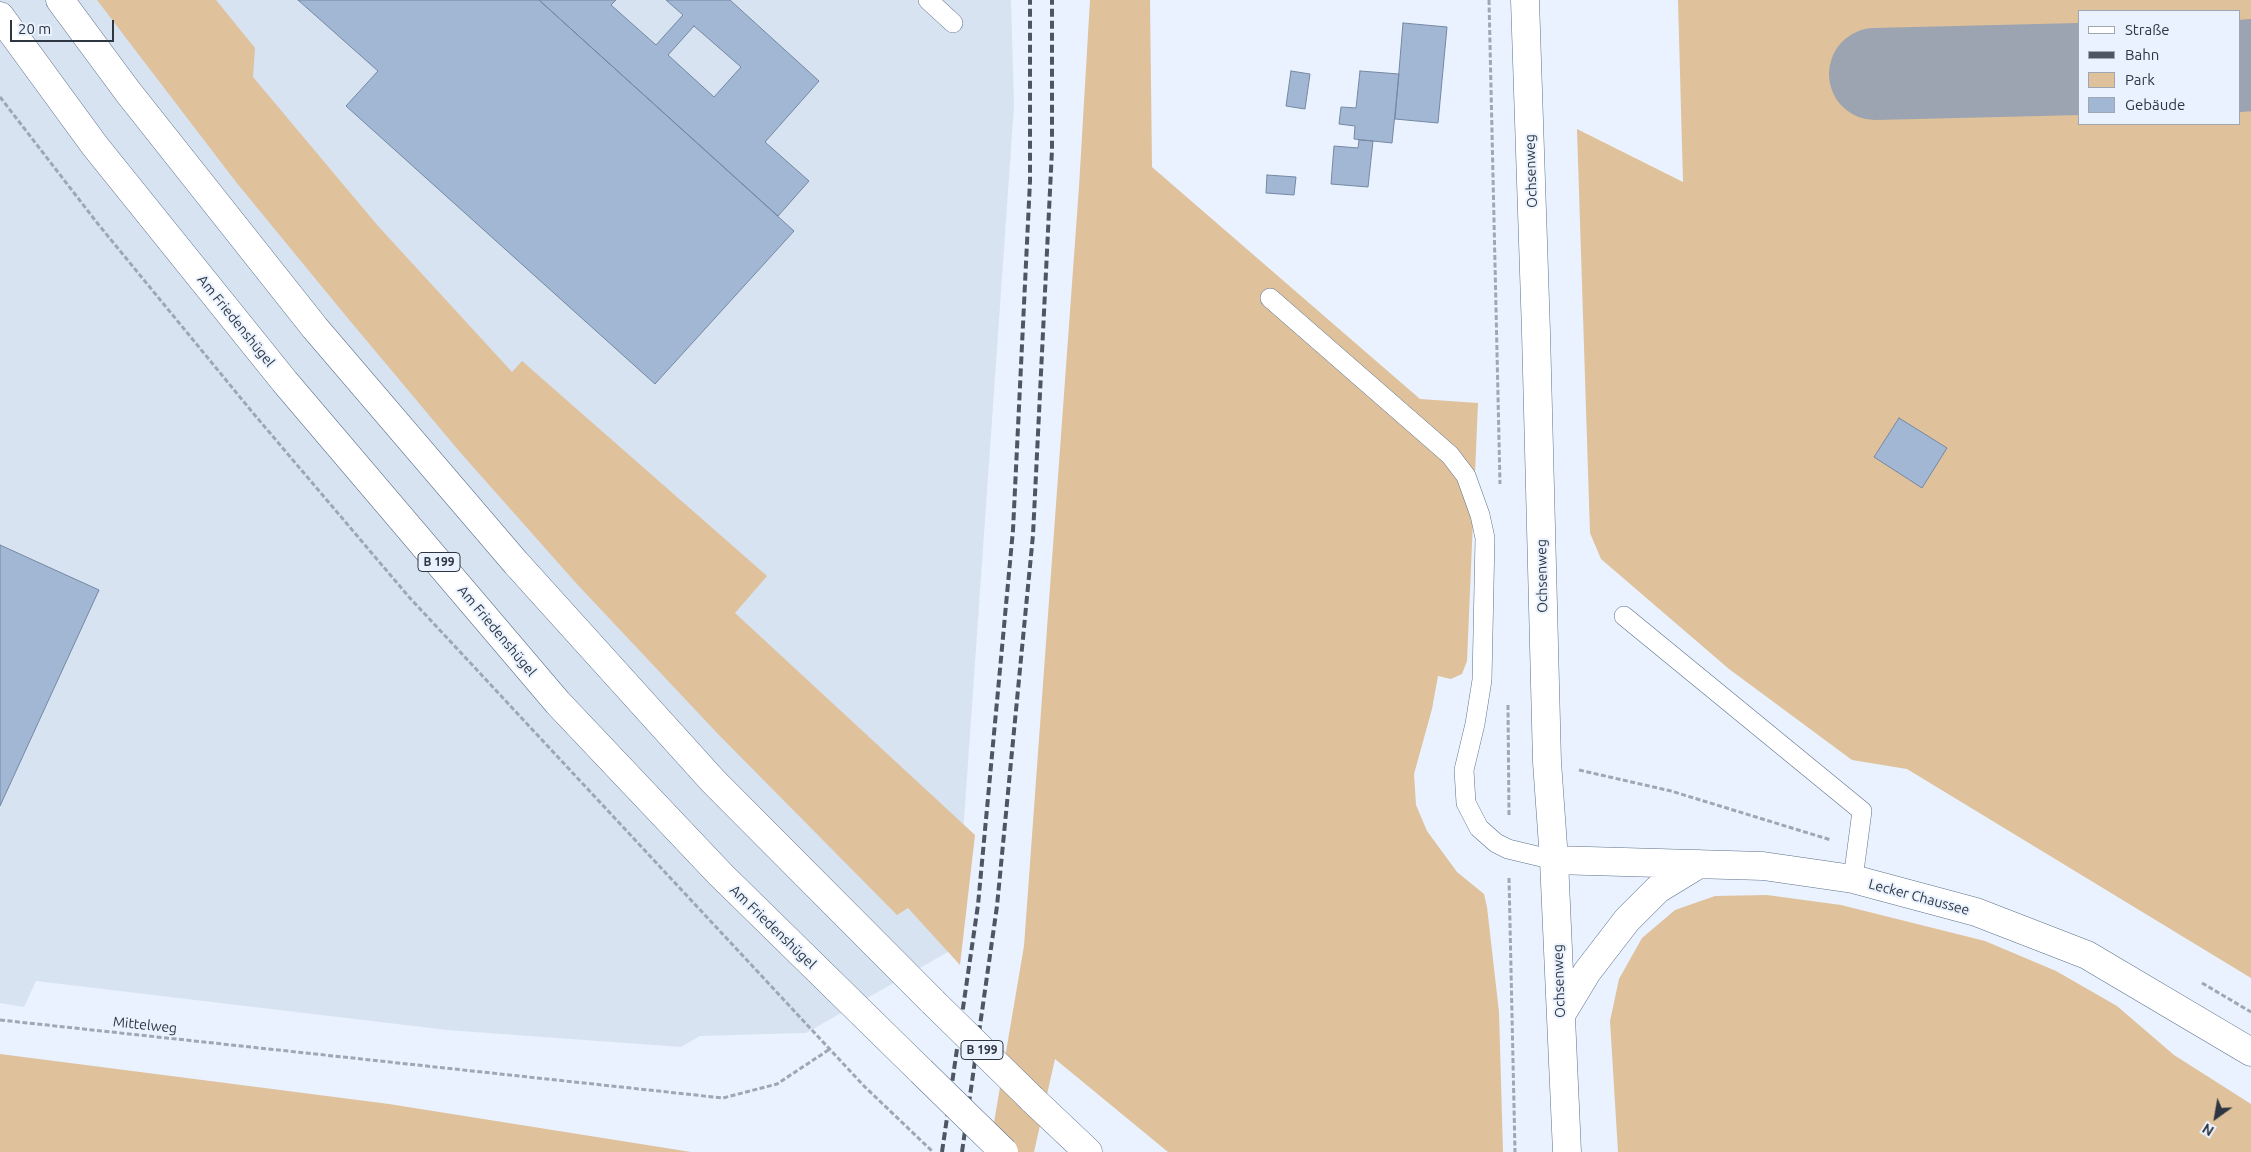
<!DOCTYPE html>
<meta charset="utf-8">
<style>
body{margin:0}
#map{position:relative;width:2251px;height:1152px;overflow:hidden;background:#e9f2fe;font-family:Ubuntu,sans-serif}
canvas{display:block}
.legend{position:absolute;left:2078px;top:10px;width:162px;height:115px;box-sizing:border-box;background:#e9f2fe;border:1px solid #9ea7b2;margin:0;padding:6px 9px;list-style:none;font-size:15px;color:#2d3641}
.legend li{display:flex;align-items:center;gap:10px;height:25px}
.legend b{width:25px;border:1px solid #9ea7b2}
.north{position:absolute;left:2191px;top:1092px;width:50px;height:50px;-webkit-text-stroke:4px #e9f2fe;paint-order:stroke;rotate:212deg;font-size:14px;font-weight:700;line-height:20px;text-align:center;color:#2d3641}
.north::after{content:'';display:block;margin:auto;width:18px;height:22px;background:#2d3641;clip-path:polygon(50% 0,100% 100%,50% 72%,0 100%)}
.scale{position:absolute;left:10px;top:20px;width:104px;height:22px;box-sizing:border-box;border:2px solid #2d3641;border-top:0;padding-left:6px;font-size:15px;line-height:18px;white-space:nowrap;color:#2d3641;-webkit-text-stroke:4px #e9f2fe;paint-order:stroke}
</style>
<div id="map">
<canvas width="2251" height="1152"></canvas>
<ul class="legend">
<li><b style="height:6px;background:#fff"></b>Straße</li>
<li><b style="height:6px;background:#4d5662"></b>Bahn</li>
<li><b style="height:14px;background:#dfc19c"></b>Park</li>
<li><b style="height:14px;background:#a1b7d3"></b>Gebäude</li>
</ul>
<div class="north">N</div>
<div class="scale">20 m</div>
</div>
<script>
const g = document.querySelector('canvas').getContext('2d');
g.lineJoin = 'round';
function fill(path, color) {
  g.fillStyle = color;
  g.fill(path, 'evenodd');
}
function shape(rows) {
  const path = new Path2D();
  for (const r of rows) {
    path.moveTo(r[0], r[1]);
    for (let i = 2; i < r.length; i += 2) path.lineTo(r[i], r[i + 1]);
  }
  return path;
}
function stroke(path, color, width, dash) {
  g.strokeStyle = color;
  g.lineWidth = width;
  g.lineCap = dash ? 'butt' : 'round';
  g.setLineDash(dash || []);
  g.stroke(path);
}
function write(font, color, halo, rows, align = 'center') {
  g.font = font + ' Ubuntu,sans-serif';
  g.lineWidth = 4;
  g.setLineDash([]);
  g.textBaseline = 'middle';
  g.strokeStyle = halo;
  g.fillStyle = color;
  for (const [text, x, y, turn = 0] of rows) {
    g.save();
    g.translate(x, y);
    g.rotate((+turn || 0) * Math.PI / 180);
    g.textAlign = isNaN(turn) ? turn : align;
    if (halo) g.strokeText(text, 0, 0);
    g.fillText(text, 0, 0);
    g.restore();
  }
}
fill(shape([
 [0,0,1011,0,1014,106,955,948,806,1033,700,1036,681,1047,447,1030,36,981,24,1007,0,1003]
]), '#d8e3f1');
fill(shape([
 [97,0,216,0,255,48,253,77,378,226,512,372,522,361,767,576,735,613,975,835,960,965,908,908,897,915,718,734,576,583,459,451,346,316,236,182],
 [1090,0,1150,0,1152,167,1420,399,1478,403,1467,661,1462,674,1451,679,1438,676,1432,709,1414,774,1416,805,1427,831,1457,872,1484,894,1487,907,1499,1012,1503,1152,1168,1152,1055,1059,1034,1152,989,1152,1024,946,1079,187],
 [1678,0,2251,0,2251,978,1907,769,1852,760,1729,669,1601,559,1590,533,1577,129,1683,182],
 [2080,11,2240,11,2240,124,2080,124],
 [1767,895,1841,905,1985,941,2056,971,2117,1006,2174,1055,2251,1104,2251,1152,1618,1152,1610,1021,1619,979,1642,938,1675,910,1715,896],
 [0,1054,389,1104,691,1152,0,1152]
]), '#dfc19c');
stroke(shape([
 [2240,66,2251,65],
 [1875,74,2080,69]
]), '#9ba4b0', 92);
const building = shape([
 [298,0,539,0,794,231,655,384,346,106,378,71,298,0],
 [539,0,616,0,611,5,656,45,683,15,666,0,730,0,819,81,765,142,809,181,778,216,539,0],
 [694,26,741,67,714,97,668,55,694,26],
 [1403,23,1447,27,1438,123,1395,119,1403,23],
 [1291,71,1310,74,1305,109,1286,106,1291,71],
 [1360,71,1399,74,1392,143,1354,139,1355,126,1339,124,1341,107,1356,108,1360,71],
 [1359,140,1373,141,1368,187,1331,184,1334,146,1358,148,1359,140],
 [1267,175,1296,177,1294,195,1266,193,1267,175],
 [1899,418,1947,448,1922,488,1874,457,1899,418],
 [0,545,99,590,0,806,0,545]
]);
fill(building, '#a1b7d3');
stroke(building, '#7488a3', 1);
const lane = shape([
 [928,0,953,23],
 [1270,298,1450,455,1466,476,1480,515,1485,538,1482,680,1475,724,1464,770,1466,803,1479,828,1496,843,1508,849,1554,860],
 [1624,616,1862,811,1853,879]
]);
const secondary = shape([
 [1525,0,1536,332,1547,762,1554,860,1567,1152],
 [1554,860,1763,866,1853,879,1976,912,2087,955,2251,1052],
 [1561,1015,1587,972,1627,920,1658,889,1699,864]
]);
const highway = shape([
 [60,0,128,92,315,328,516,563,713,781,933,1002],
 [0,16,95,146,285,382,558,703,720,874,921,1071],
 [1032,1099,1088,1152]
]);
stroke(lane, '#5d718b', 20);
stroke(secondary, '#5d718b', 29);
stroke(highway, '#5d718b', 29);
stroke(shape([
 [1489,0,1500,484],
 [0,97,98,224,253,413,409,597,864,1086,933,1152],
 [1508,705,1509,817],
 [1579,770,1671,791,1831,840],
 [1509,878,1515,1152],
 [2202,983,2251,1012],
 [0,1020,723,1098,777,1084,830,1049]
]), '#9ea7b2', 3, [5, 2.5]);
stroke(lane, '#fff', 19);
stroke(secondary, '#fff', 28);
stroke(highway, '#fff', 28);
stroke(shape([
 [942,1152,978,905,1013,530,1030,181,1030,0],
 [962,1152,997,906,1033,535,1052,150,1052,0]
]), '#4d5662', 4, [8, 4]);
const highwayBridge = shape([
 [933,1002,1032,1099],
 [921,1071,1004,1152]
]);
stroke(highwayBridge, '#5d718b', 29, []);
stroke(highwayBridge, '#fff', 28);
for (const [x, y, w] of [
 [439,562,42],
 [982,1050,42]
]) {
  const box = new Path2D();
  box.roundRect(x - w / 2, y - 9.5, w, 19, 4);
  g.fillStyle = '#e9f2fe';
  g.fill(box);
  stroke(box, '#2d3641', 1);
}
write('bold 12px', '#2d3641', null, [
 ["B 199",439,562],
 ["B 199",982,1050]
]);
write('14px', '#2d3641', '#e9f2fe', [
 ["Ochsenweg",1531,171,-92],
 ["Am Friedenshügel",236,321,51],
 ["Ochsenweg",1542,576,-91],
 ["Am Friedenshügel",497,631,50],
 ["Lecker Chaussee",1919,897,15],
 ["Am Friedenshügel",773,927,44],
 ["Ochsenweg",1559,981,-92],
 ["Mittelweg",145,1025,6]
]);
</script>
